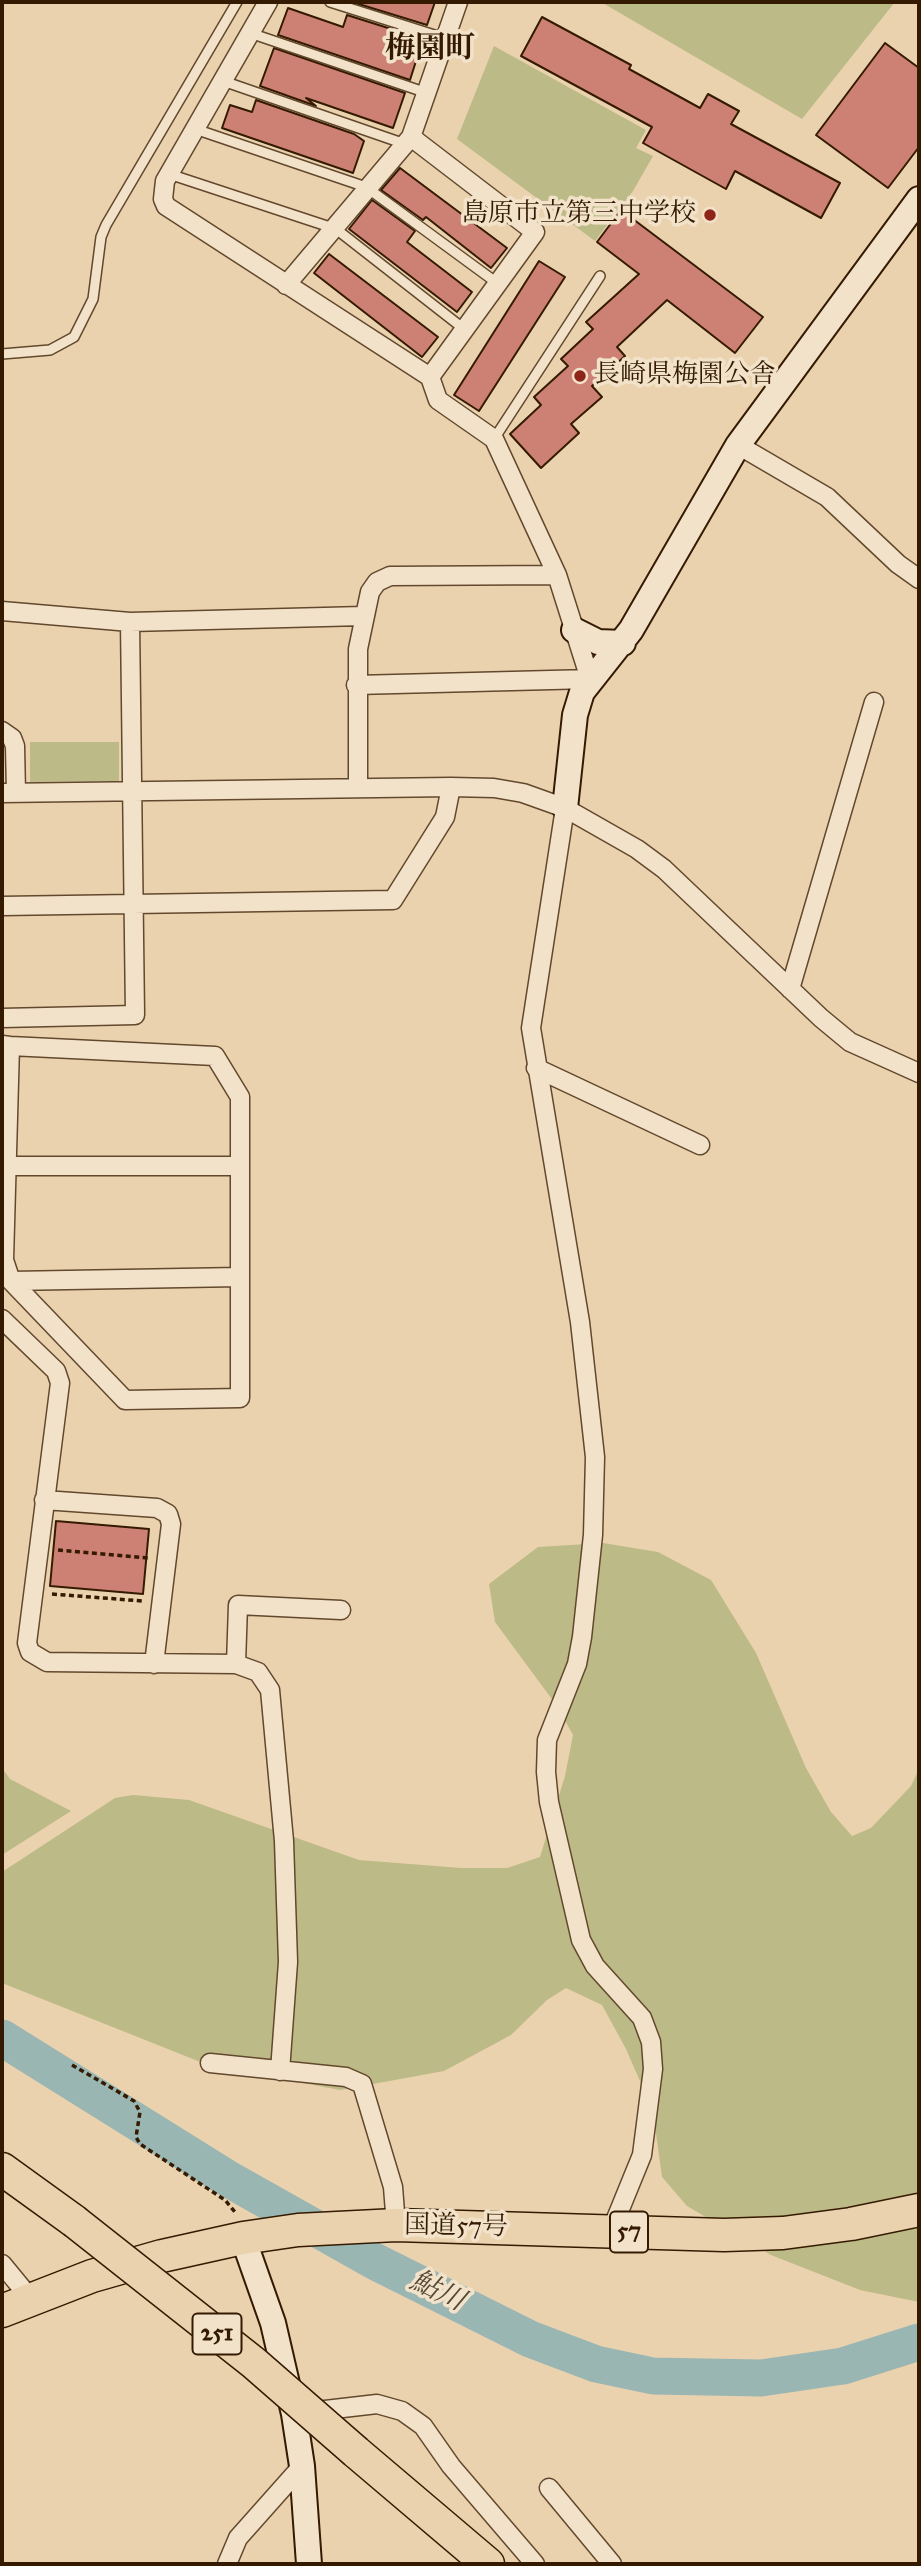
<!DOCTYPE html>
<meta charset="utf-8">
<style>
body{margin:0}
#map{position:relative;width:921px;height:2566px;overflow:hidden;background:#ebd2ae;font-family:"IM FELL Great Primer",serif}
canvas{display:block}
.frame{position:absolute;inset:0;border:4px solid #341a00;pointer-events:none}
</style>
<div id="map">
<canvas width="921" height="2566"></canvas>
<div class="frame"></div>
</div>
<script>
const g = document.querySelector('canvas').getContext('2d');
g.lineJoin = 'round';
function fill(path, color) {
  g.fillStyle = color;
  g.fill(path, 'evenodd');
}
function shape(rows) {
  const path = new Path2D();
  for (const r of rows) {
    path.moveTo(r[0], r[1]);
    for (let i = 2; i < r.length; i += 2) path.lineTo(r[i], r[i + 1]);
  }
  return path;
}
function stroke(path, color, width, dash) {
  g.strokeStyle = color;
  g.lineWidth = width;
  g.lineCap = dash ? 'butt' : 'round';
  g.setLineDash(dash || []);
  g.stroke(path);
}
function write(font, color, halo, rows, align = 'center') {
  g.font = font + ' "IM FELL Great Primer","Noto Serif JP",serif';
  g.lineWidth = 7;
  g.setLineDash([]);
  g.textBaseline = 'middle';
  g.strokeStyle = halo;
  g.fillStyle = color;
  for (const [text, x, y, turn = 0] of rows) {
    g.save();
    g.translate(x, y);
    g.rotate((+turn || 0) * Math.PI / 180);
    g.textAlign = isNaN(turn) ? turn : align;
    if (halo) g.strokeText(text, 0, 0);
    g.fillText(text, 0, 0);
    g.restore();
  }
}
fill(shape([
 [601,2,895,2,802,119],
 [494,46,646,130,636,148,653,156,633,191,595,241,457,139],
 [30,742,119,742,119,781,30,782],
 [603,1543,658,1552,711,1580,756,1653,806,1768,831,1812,852,1836,871,1828,911,1786,919,1769,919,2302,860,2290,771,2255,687,2206,662,2177,653,2111,626,2049,602,2005,566,1988,547,2000,511,2035,444,2071,340,2090,208,2065,2,1983,2,1872,115,1798,133,1795,189,1800,359,1860,461,1868,507,1868,540,1857,565,1776,573,1735,557,1706,495,1622,489,1584,538,1547],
 [2,1768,10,1779,71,1811,2,1855]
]), '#bcba86');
stroke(shape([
 [2,2038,225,2177,374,2261,530,2339,596,2364,653,2376,761,2378,843,2366,919,2342]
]), '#9ab6b3', 37);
const building = shape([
 [352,2,435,2,427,25,352,2],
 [288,8,343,27,347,15,423,39,410,80,278,35,288,8],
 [542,17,631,65,629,69,700,108,708,94,739,111,731,124,840,183,821,218,735,171,726,189,643,143,652,127,521,56,542,17],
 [885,43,919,68,919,147,888,188,816,135,885,43],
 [274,48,405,93,393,128,306,98,316,106,260,86,274,48],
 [256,100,354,134,364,141,353,173,222,128,230,105,252,112,256,100],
 [400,168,507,248,491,268,426,217,423,220,381,190,400,168],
 [372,200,415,231,407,242,472,292,457,312,349,229,372,200],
 [621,210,763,317,735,353,667,300,617,347,625,356,592,386,602,397,571,424,579,433,541,468,510,434,541,405,534,397,568,366,561,359,593,329,586,322,639,274,597,242,621,210],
 [329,254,438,337,422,357,314,273,329,254],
 [539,261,565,277,479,411,454,395,539,261],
 [56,1521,149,1529,143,1594,50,1586,56,1521]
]);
fill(building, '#cd8174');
stroke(building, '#341a00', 2);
const lane = shape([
 [330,2,447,39],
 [250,33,427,93],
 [223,81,405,144],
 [195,129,366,187,497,283],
 [169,174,336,229,464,329],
 [2,354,50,350,74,337,93,299,101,237,106,225,237,2],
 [494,439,600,276]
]);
const street = shape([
 [268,2,165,181,163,199,166,206,430,377,438,400,494,439,557,575,590,679,356,685],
 [411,137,535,232,430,377],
 [286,285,411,137,458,2],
 [738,445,827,497,898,564,919,579],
 [2,611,130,622,363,616],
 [2,731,12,738,15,746,16,793],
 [358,788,358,649,370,592,377,582,390,576,557,575],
 [2,793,451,787,494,788,523,793,565,808,637,849,664,869,821,1018,850,1042,919,1073],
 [565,808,531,1028,580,1322,595,1457,593,1535,582,1637,577,1664,547,1740,546,1772,549,1802,581,1940,595,1966,642,2018,651,2042,653,2069,642,2155,611,2231],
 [2,906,393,900,445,817,451,787],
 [790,989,874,702],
 [2,1018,135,1015,130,622],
 [2,1045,10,1046,215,1056,240,1097,240,1398,125,1400,11,1281,4,1260,10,1046],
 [536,1068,700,1145],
 [6,1166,239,1166],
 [11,1281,239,1277],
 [2,1319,56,1371,60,1383,27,1643,30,1652,47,1662,236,1664,258,1672,270,1690,284,1841,288,1962,280,2071],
 [44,1500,157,1508,168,1514,171,1524,154,1664],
 [236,1664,238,1605,341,1610],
 [210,2063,346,2077,362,2084,393,2187,396,2225],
 [2,2264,30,2298],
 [308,2412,377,2404,402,2411,423,2426,451,2466,535,2564],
 [549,2488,612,2564],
 [227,2564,238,2538,302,2466]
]);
const secondary = shape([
 [574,630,598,642,623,643],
 [565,808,575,715,582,692,631,630,738,445,919,199],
 [243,2238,273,2323,294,2414,302,2466,309,2564]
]);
const highway = shape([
 [2,2169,74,2221],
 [2,2311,92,2276,162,2256,243,2238,298,2230,396,2225,724,2235,783,2233,851,2224,919,2210],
 [356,2452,488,2564]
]);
stroke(lane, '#62482c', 12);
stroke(street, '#62482c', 21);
stroke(secondary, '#341a00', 28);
stroke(highway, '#341a00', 35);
stroke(shape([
 [58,1550,148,1558],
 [52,1594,142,1601],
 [72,2065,134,2101,140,2112,136,2137,140,2144,225,2200,235,2212]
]), '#341a00', 3.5, [5, 3.5]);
stroke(lane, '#f2e2ca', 9);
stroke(street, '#f2e2ca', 18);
stroke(secondary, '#f2e2ca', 24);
stroke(highway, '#ebd2ae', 32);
const highwayBridge = shape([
 [74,2221,254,2363,356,2452]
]);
stroke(highwayBridge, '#341a00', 35, []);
stroke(highwayBridge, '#ebd2ae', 32);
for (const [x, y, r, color] of [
 [710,215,7,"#8f2418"],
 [580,376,7,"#8f2418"]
]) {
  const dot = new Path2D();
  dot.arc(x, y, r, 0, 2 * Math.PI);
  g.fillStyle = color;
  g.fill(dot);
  stroke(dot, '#f2e2ca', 2.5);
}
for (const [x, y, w] of [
 [629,2232,38],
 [217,2334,49]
]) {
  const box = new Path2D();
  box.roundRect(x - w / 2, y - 20.5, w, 41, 5);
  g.fillStyle = '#f2e2ca';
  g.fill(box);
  stroke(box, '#341a00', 2);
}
write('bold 24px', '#341a00', null, [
 ["57",629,2232],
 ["251",217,2334]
]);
write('26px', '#341a00', '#f2e2ca', [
 ["島原市立第三中学校",696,215],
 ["長崎県梅園公舎",594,376,"left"]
], 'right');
write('26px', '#341a00', '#f2e2ca', [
 ["国道57号",456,2227,1]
]);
write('italic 28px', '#534936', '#f2e2ca', [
 ["鮎川",437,2292,26]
]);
write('bold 30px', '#341a00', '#f2e2ca', [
 ["梅園町",430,50]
]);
</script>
